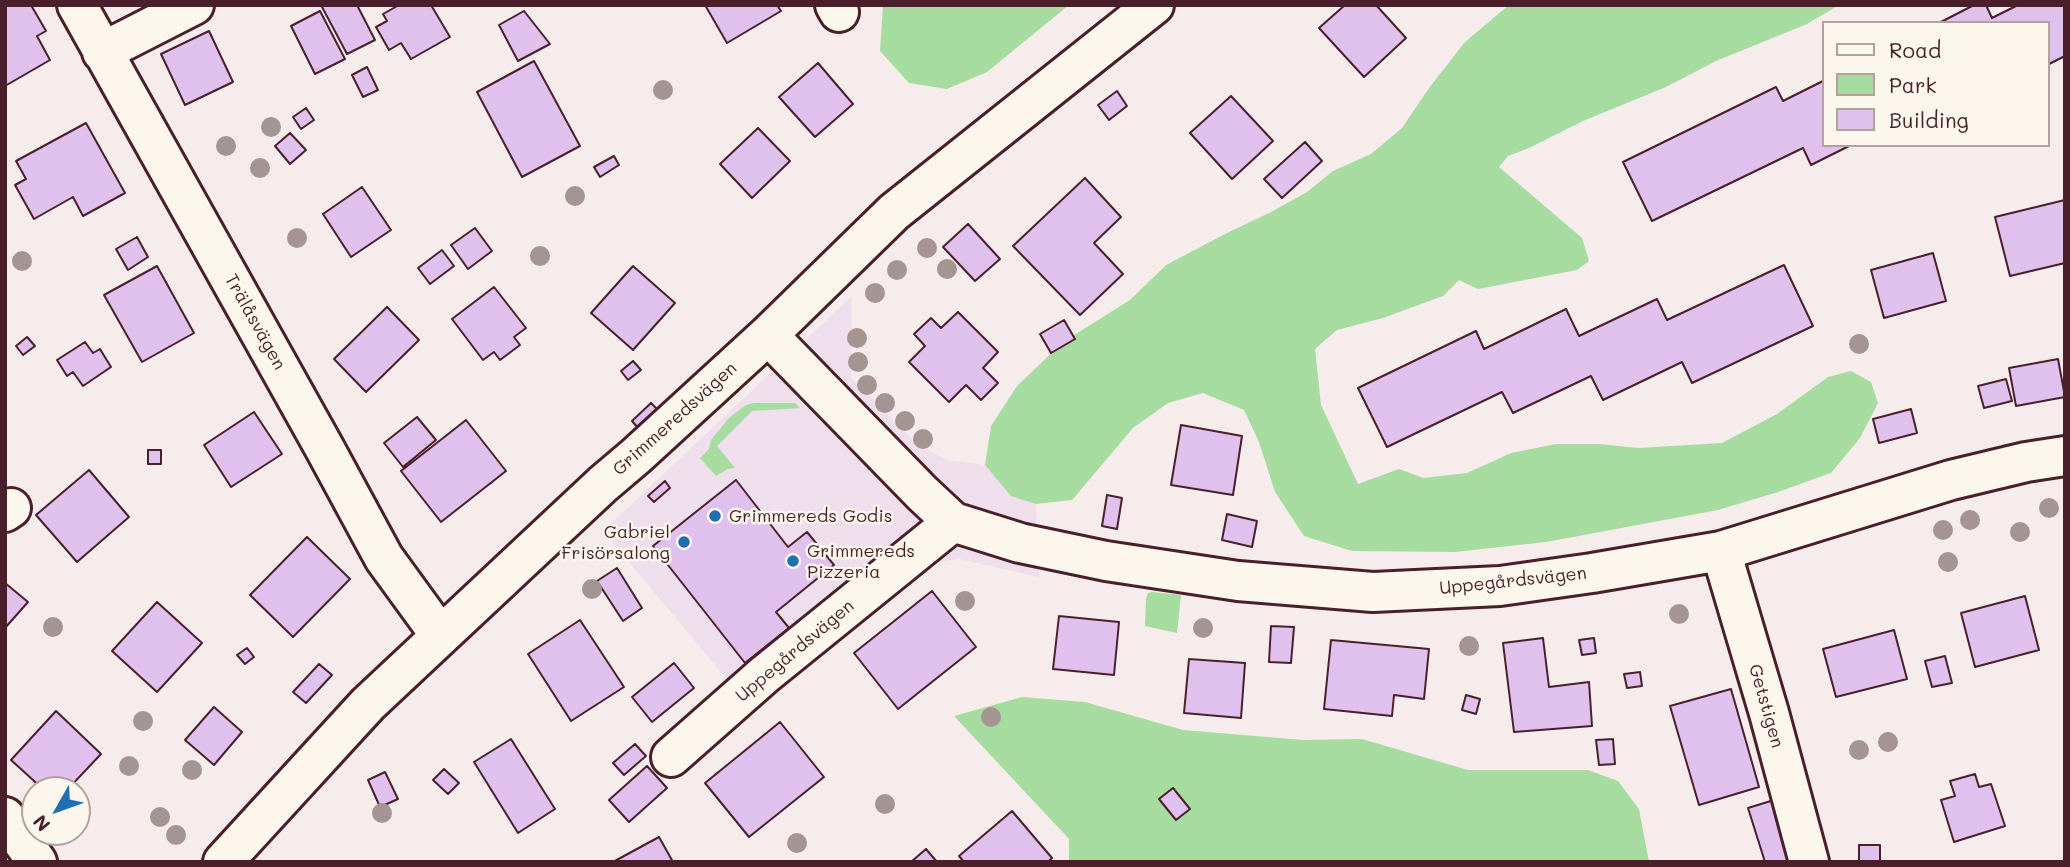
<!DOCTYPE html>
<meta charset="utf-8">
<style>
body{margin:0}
#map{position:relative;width:2070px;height:867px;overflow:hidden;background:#f6ecec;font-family:Mali,sans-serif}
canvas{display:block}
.frame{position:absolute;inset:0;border:7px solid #4a1f2b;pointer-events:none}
.legend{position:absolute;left:1822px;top:21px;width:228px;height:126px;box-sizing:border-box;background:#fbf7ec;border:2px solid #b4a19f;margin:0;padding:9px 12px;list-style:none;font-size:21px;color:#4a1f2b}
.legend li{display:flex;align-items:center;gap:14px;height:35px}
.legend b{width:35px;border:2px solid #b4a19f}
.north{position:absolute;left:21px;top:776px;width:70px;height:70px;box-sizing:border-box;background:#fbf7ec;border:2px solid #b4a19f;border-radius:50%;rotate:230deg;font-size:19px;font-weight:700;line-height:28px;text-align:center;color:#4a1f2b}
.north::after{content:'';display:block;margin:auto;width:24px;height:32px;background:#1f6fb2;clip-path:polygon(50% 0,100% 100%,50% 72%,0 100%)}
</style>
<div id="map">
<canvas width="2070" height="867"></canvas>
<div class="frame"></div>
<ul class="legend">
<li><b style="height:9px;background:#fbf7ec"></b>Road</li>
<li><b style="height:19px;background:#a6dc9f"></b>Park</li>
<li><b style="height:19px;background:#e0c1ee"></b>Building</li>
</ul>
<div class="north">N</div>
</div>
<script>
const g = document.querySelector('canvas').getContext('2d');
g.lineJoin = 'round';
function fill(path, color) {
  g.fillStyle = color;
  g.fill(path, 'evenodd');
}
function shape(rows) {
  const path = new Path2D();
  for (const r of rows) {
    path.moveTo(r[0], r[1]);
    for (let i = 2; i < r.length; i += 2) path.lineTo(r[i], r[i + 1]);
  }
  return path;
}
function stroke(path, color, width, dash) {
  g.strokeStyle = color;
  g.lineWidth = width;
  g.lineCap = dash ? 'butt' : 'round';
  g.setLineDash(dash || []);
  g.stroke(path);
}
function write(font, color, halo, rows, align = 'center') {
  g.font = font + ' Mali,sans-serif';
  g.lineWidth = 5;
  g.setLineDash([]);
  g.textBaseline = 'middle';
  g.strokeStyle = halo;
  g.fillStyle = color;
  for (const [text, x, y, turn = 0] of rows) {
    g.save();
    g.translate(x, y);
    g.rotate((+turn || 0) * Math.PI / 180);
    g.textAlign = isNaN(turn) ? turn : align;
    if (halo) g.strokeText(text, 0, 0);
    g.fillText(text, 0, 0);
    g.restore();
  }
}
fill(shape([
 [852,296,851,377,918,445,948,460,985,465,1011,495,1036,504,1039,577,959,559,871,572,732,685,603,531]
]), '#efdfed');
fill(shape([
 [883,5,1069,5,987,72,947,89,909,83,880,51],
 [1509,5,1839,5,1807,24,1716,61,1666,87,1583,121,1529,148,1508,156,1499,167,1582,238,1589,261,1577,270,1478,289,1459,280,1443,296,1383,318,1337,330,1315,349,1321,405,1358,484,1399,469,1423,478,1467,473,1511,453,1556,444,1600,444,1638,448,1722,443,1777,414,1828,377,1851,371,1871,382,1878,403,1860,438,1831,473,1778,492,1718,510,1546,542,1455,552,1352,551,1304,536,1275,492,1259,442,1244,410,1203,393,1168,403,1133,428,1072,500,1036,504,1011,496,985,465,991,426,1017,386,1063,342,1130,300,1166,265,1225,234,1271,212,1307,192,1333,171,1371,154,1402,128,1429,88,1465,42],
 [754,403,795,403,800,408,752,411,717,446,735,468,728,469,716,476,700,458,709,449,711,440,729,418,746,405],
 [1152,592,1181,595,1177,633,1145,626,1146,598,1148,593],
 [1022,697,1085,702,1183,730,1303,740,1362,739,1468,770,1588,770,1618,781,1639,809,1649,862,1069,862,1069,839,954,716]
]), '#a6dc9f');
const building = shape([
 [5,5,31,5,46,31,37,36,50,60,5,86,5,5],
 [321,5,357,5,375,40,347,54,321,5],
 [399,5,431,5,450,37,411,59,401,43,389,50,376,27,387,21,383,14,399,5],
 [705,5,777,5,781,11,727,43,705,5],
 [1345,5,1376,5,1406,38,1364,77,1319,28,1345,5],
 [1974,5,1986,5,1992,18,2018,5,2065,5,2065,56,2047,65,2047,23,1939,23,1974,5],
 [320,11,345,59,315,74,291,26,320,11],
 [524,11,550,44,518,61,499,25,524,11],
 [209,31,233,82,185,105,161,54,209,31],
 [534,61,580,146,522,177,477,92,534,61],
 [818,63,853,104,815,137,779,97,818,63],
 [367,67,378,90,363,97,352,75,367,67],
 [1823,81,1823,145,1851,145,1811,165,1803,148,1652,221,1623,162,1776,87,1783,101,1823,81],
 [1117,91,1127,106,1109,120,1098,105,1117,91],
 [1231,96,1273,141,1232,179,1190,133,1231,96],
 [306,108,314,120,301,129,293,117,306,108],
 [86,123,125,193,83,216,73,197,34,219,15,185,26,179,16,161,86,123],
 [758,128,790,161,752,198,720,164,758,128],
 [290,133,306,150,290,164,275,146,290,133],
 [1305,142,1322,161,1282,198,1264,179,1305,142],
 [614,156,619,165,600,177,594,167,614,156],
 [1085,178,1121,217,1094,243,1123,274,1080,315,1013,246,1085,178],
 [362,187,391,230,351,257,323,214,362,187],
 [2065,200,2065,263,2010,276,1995,217,2065,200],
 [968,224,1000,259,975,281,943,247,968,224],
 [475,228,492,251,468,269,451,245,475,228],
 [137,237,148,257,128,270,116,249,137,237],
 [442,250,454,266,430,284,418,268,442,250],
 [1933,253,1946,301,1884,318,1871,270,1933,253],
 [1784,265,1813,326,1692,383,1682,362,1603,400,1591,376,1513,413,1502,392,1387,447,1358,388,1476,331,1484,349,1566,309,1579,336,1657,299,1667,320,1784,265],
 [157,266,194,333,142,362,104,295,157,266],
 [633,266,675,303,633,350,591,313,633,266],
 [494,287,526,328,514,337,520,345,500,360,494,352,483,360,452,319,494,287],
 [387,307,419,340,366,392,334,359,387,307],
 [958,312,998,352,983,368,998,383,981,400,966,385,949,402,909,362,925,346,914,334,931,318,941,328,958,312],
 [1064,320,1075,339,1051,353,1040,334,1064,320],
 [27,337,35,346,23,355,16,346,27,337],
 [85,342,93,353,100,349,111,367,83,386,73,372,67,376,57,360,85,342],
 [2058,359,2065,397,2016,406,2009,368,2058,359],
 [633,361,641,370,628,380,621,371,633,361],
 [2006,379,2012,401,1984,408,1978,386,2006,379],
 [651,403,658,410,638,428,632,421,651,403],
 [1911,409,1917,433,1879,443,1873,419,1911,409],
 [254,412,282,454,231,487,204,445,254,412],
 [417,417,436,440,403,467,384,443,417,417],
 [466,420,506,471,441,522,401,471,466,420],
 [1181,425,1242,436,1233,495,1171,485,1181,425],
 [148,450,161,450,161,464,148,464,148,450],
 [89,470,129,517,77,562,36,515,89,470],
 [736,480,788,547,807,532,834,565,776,612,789,628,745,663,653,546,736,480],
 [665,481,670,488,654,502,648,496,665,481],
 [1107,495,1122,498,1117,529,1102,526,1107,495],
 [1227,514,1257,521,1252,547,1222,540,1227,514],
 [307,537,350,579,293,637,250,595,307,537],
 [617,568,642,608,623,621,597,581,617,568],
 [5,583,28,602,5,628,5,583],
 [932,591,976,647,898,709,854,653,932,591],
 [2025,596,2039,650,1975,667,1961,613,2025,596],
 [157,602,202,643,157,692,112,651,157,602],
 [1059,616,1119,622,1114,675,1053,669,1059,616],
 [580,620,624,687,571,721,528,654,580,620],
 [1271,626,1294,627,1291,663,1269,662,1271,626],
 [1894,630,1907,679,1836,697,1823,649,1894,630],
 [1543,638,1549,687,1589,682,1592,726,1514,732,1503,643,1543,638],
 [1594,638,1596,653,1582,655,1579,640,1594,638],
 [1331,640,1429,649,1424,699,1394,695,1392,716,1324,709,1331,640],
 [247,648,254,657,245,664,237,655,247,648],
 [1945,656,1952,683,1932,687,1925,661,1945,656],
 [1189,659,1245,663,1241,718,1184,713,1189,659],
 [674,663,694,688,652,722,632,697,674,663],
 [319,664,332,675,306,703,293,692,319,664],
 [1640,672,1642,686,1627,688,1624,674,1640,672],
 [1731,689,1759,787,1699,805,1670,706,1731,689],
 [1466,695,1480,699,1476,714,1462,710,1466,695],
 [214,707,242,732,214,765,185,740,214,707],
 [56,711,101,754,67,790,44,790,11,760,56,711],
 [780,722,824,777,749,837,705,783,780,722],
 [511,739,555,809,518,833,474,762,511,739],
 [1613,739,1615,764,1599,765,1596,740,1613,739],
 [635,744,646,756,624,775,613,763,635,744],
 [647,766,667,788,629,822,609,800,647,766],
 [444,769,459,783,448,794,433,780,444,769],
 [385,772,398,799,380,807,368,780,385,772],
 [1975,774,1979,787,1991,784,2005,826,1954,842,1941,800,1955,796,1950,781,1975,774],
 [1173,788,1190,809,1176,820,1159,799,1173,788],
 [1774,800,1793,859,1785,862,1765,862,1748,808,1774,800],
 [1012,811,1052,858,1048,862,964,862,959,856,1012,811],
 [659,837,673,862,613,862,659,837],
 [1859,845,1880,845,1880,862,1859,862,1859,845],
 [926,849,937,862,911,862,926,849]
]);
fill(building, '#e0c1ee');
stroke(building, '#4a1f2b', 2);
const minor = shape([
 [77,5,325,449,384,558,440,635],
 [835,5,839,12],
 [102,52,194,5],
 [768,335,922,493,953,522,1020,543,1106,561,1238,581,1373,592,1500,586,1592,573,1721,551,1951,480,2026,462,2065,456],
 [5,512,11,508],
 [1721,551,1769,713,1809,862],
 [671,757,764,675,953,522],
 [5,817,37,862],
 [223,862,368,704,603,484,636,456,768,335,894,212,1154,5]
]);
stroke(minor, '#4a1f2b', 44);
stroke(minor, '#fbf7ec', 38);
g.fillStyle = '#a49592';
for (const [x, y] of [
 [663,90],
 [271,127],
 [226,146],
 [260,168],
 [575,196],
 [297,238],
 [927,248],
 [540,256],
 [22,261],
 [947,269],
 [897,270],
 [875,293],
 [857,338],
 [1859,344],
 [858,362],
 [867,385],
 [885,403],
 [905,421],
 [923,439],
 [2049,508],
 [1970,520],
 [1943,530],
 [2020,532],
 [1948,562],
 [592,589],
 [965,601],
 [1679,614],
 [53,627],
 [1203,628],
 [1469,646],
 [991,717],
 [143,721],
 [1888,742],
 [1859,750],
 [129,766],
 [192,770],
 [885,804],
 [382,813],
 [160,817],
 [176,835],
 [797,843]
]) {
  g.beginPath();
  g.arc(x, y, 10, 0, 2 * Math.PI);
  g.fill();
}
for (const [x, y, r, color] of [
 [715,516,7,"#1f6fb2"],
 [684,542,7,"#1f6fb2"],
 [793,561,7,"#1f6fb2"]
]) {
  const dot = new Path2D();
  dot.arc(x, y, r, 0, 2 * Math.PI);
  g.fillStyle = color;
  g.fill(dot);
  stroke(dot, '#fbf7ec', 2.5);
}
write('18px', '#4a1f2b', '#fbf7ec', [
 ["Trälåsvägen",255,322,61],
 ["Grimmeredsvägen",675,419,-42],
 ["Uppegårdsvägen",1513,581,-6],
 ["Uppegårdsvägen",795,651,-40],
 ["Getstigen",1766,706,74]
]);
write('18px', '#4a1f2b', '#fbf7ec', [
 ["Grimmereds Godis",729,516],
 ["Gabriel",670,532,"right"],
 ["Frisörsalong",670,553,"right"],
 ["Grimmereds",807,551],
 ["Pizzeria",807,572]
], 'left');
</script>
